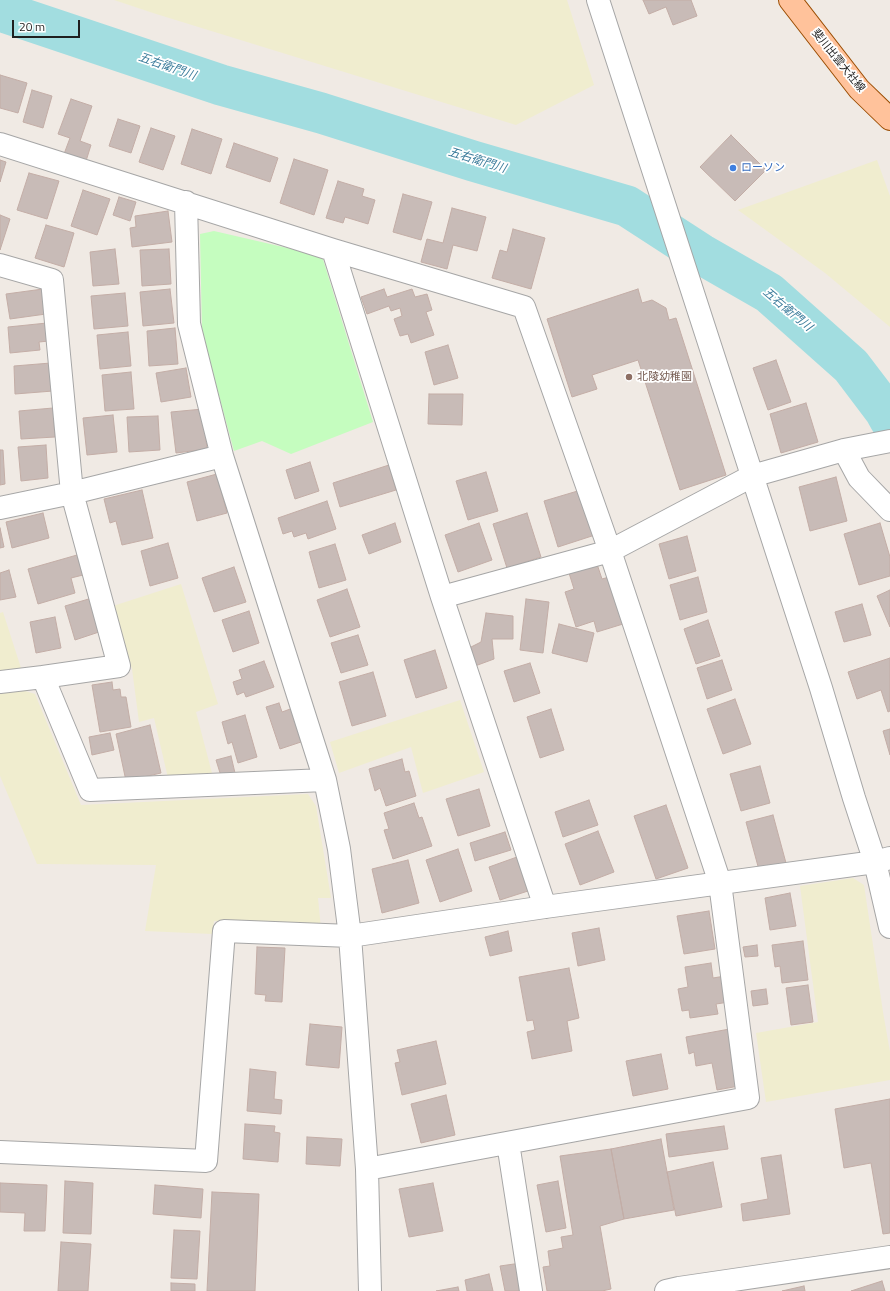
<!DOCTYPE html>
<meta charset="utf-8">
<style>
body{margin:0}
#map{position:relative;width:890px;height:1291px;overflow:hidden;background:#f0eae4;font-family:"Titillium Web",sans-serif}
canvas{display:block}
.scale{position:absolute;left:12px;top:20px;width:68px;height:18px;box-sizing:border-box;border:2px solid #1f1f1f;border-top:0;padding-left:5px;font-size:12px;line-height:14px;white-space:nowrap;color:#1f1f1f;-webkit-text-stroke:3px #fff;paint-order:stroke}
</style>
<div id="map">
<canvas width="890" height="1291"></canvas>
<div class="scale">20 m</div>
</div>
<script>
const g = document.querySelector('canvas').getContext('2d');
g.lineJoin = 'round';
function fill(path, color) {
  g.fillStyle = color;
  g.fill(path, 'evenodd');
}
function shape(rows) {
  const path = new Path2D();
  for (const r of rows) {
    path.moveTo(r[0], r[1]);
    for (let i = 2; i < r.length; i += 2) path.lineTo(r[i], r[i + 1]);
  }
  return path;
}
function stroke(path, color, width, dash) {
  g.strokeStyle = color;
  g.lineWidth = width;
  g.lineCap = dash ? 'butt' : 'round';
  g.setLineDash(dash || []);
  g.stroke(path);
}
function write(font, color, halo, rows, align = 'center') {
  g.font = font + ' "Titillium Web","Noto Sans JP",sans-serif';
  g.lineWidth = 3.5;
  g.setLineDash([]);
  g.textBaseline = 'middle';
  g.strokeStyle = halo;
  g.fillStyle = color;
  for (const [text, x, y, turn = 0] of rows) {
    g.save();
    g.translate(x, y);
    g.rotate((+turn || 0) * Math.PI / 180);
    g.textAlign = isNaN(turn) ? turn : align;
    if (halo) g.strokeText(text, 0, 0);
    g.fillText(text, 0, 0);
    g.restore();
  }
}
fill(shape([
 [114,0,567,0,594,85,516,125,153,13],
 [877,160,890,196,890,327,825,273,738,210],
 [181,584,218,704,196,712,213,777,168,778,154,718,139,722,132,669,113,606],
 [3,612,21,668,0,672,0,613],
 [22,690,35,694,81,805,308,794,316,806,331,898,318,898,321,929,214,921,212,934,145,931,156,865,37,864,0,776,0,693],
 [460,700,484,772,423,793,411,747,339,773,330,742],
 [853,878,864,885,883,1012,890,1052,890,1080,766,1102,756,1033,818,1022,800,886]
]), '#f0edcf');
fill(shape([
 [214,231,322,256,373,422,291,454,262,441,234,451,202,333,200,234]
]), '#c5fdbf');
stroke(shape([
 [0,11,221,85,321,113,473,161,627,206,701,254,769,293,851,366,885,411,890,420]
]), '#a2dde0', 41);
const building = shape([
 [643,0,691,0,697,16,673,25,666,7,649,14,643,0],
 [0,75,27,83,18,113,0,108,0,75],
 [32,90,52,96,43,128,23,122,32,90],
 [71,99,92,106,80,141,91,145,86,161,64,154,70,138,58,134,71,99],
 [118,119,140,126,131,153,109,146,118,119],
 [151,128,175,136,163,170,139,162,151,128],
 [192,129,222,139,211,174,181,164,192,129],
 [731,135,766,170,735,201,700,167,731,135],
 [234,143,278,158,270,182,226,167,234,143],
 [294,159,328,170,314,215,280,203,294,159],
 [0,160,6,162,0,182,0,160],
 [29,173,59,181,47,219,17,210,29,173],
 [338,181,364,189,362,196,375,200,368,224,345,217,343,223,326,218,338,181],
 [83,190,110,199,97,235,71,226,83,190],
 [403,194,432,202,421,240,393,232,403,194],
 [119,197,136,202,130,221,113,215,119,197],
 [452,208,486,217,477,251,453,245,447,269,421,262,427,239,443,243,452,208],
 [168,211,172,242,132,247,130,228,136,227,135,216,168,211],
 [0,215,10,219,0,250,0,215],
 [46,225,74,233,64,267,35,258,46,225],
 [513,229,545,238,531,289,492,278,500,250,507,252,513,229],
 [115,249,119,284,93,286,90,252,115,249],
 [169,249,171,284,142,286,140,250,169,249],
 [43,289,46,314,10,319,6,294,43,289],
 [170,289,174,323,143,326,140,292,170,289],
 [384,289,387,297,412,289,415,297,427,294,432,310,426,312,434,335,411,343,408,334,400,336,394,319,402,316,400,308,391,311,389,306,367,314,361,297,384,289],
 [638,289,642,303,652,300,666,308,669,320,676,318,726,475,680,490,638,360,592,375,597,389,572,397,547,319,638,289],
 [125,293,128,326,94,329,91,296,125,293],
 [47,323,49,341,39,342,40,350,10,353,8,327,47,323],
 [175,328,178,364,149,366,147,331,175,328],
 [128,332,131,366,100,369,97,335,128,332],
 [448,345,458,378,434,385,425,352,448,345],
 [776,360,791,402,768,410,753,368,776,360],
 [51,363,53,391,15,394,14,366,51,363],
 [186,368,191,397,161,402,156,373,186,368],
 [131,372,134,409,105,411,102,375,131,372],
 [429,394,463,394,462,425,428,424,429,394],
 [806,403,818,442,781,453,770,414,806,403],
 [53,408,55,437,21,439,19,411,53,408],
 [203,409,207,449,176,453,171,412,203,409],
 [113,415,117,452,87,455,83,418,113,415],
 [158,416,160,450,129,452,127,417,158,416],
 [46,445,48,478,21,481,18,447,46,445],
 [0,450,3,450,5,484,0,485,0,450],
 [310,462,319,491,295,499,286,470,310,462],
 [389,465,396,490,340,507,333,483,389,465],
 [486,472,498,511,468,520,456,481,486,472],
 [217,474,227,513,197,521,187,482,217,474],
 [836,477,847,521,810,531,799,487,836,477],
 [142,490,153,538,122,545,116,521,110,523,104,499,142,490],
 [581,490,595,535,558,547,544,501,581,490],
 [327,501,336,529,308,539,306,533,294,537,292,531,283,534,278,518,327,501],
 [43,513,49,538,12,548,6,522,43,513],
 [527,513,541,557,507,568,493,524,527,513],
 [395,523,401,542,369,554,362,535,395,523],
 [479,523,492,560,458,572,445,535,479,523],
 [880,523,890,557,890,576,859,585,844,534,880,523],
 [0,528,4,547,0,548,0,528],
 [687,536,696,571,669,579,659,544,687,536],
 [168,543,178,578,150,586,141,551,168,543],
 [335,544,346,580,319,588,309,552,335,544],
 [77,555,83,575,71,578,75,593,38,604,28,569,77,555],
 [597,564,602,579,609,577,623,624,597,632,594,621,576,627,565,592,574,589,569,573,597,564],
 [234,567,246,602,214,612,202,578,234,567],
 [9,570,16,597,0,600,0,573,9,570],
 [698,577,707,612,680,620,670,585,698,577],
 [347,589,360,627,330,637,317,600,347,589],
 [890,590,890,627,877,596,890,590],
 [92,598,102,631,75,640,65,606,92,598],
 [526,599,549,602,543,653,520,650,526,599],
 [862,604,871,635,844,642,835,612,862,604],
 [249,611,259,643,233,652,222,620,249,611],
 [486,613,513,616,513,639,492,639,494,659,475,666,471,647,481,642,486,613],
 [55,617,61,648,36,653,30,622,55,617],
 [708,620,720,656,696,664,684,629,708,620],
 [559,624,594,633,587,662,552,653,559,624],
 [358,635,368,665,341,673,331,643,358,635],
 [435,650,447,688,416,698,404,660,435,650],
 [890,658,890,711,888,712,881,690,857,699,848,672,890,658],
 [722,660,732,690,707,699,697,668,722,660],
 [264,661,274,687,246,697,244,692,237,695,233,682,242,679,239,670,264,661],
 [530,663,540,693,514,702,504,671,530,663],
 [373,672,386,716,352,726,339,682,373,672],
 [112,682,113,690,120,689,121,697,126,697,131,727,100,732,92,685,112,682],
 [735,699,751,744,723,754,707,709,735,699],
 [279,703,282,712,293,708,304,741,280,749,266,707,279,703],
 [551,709,564,750,540,758,527,717,551,709],
 [245,715,257,757,238,763,232,742,228,744,222,722,245,715],
 [150,725,161,773,126,781,116,734,150,725],
 [890,729,890,755,883,731,890,729],
 [110,733,114,750,92,755,89,737,110,733],
 [231,756,235,773,221,776,216,760,231,756],
 [402,759,405,772,409,771,416,796,386,806,380,788,375,791,369,769,402,759],
 [760,766,770,803,741,811,730,774,760,766],
 [479,789,490,826,458,836,446,799,479,789],
 [589,800,598,825,563,837,555,812,589,800],
 [414,803,419,818,422,817,432,846,393,859,384,830,389,829,384,813,414,803],
 [666,805,688,868,656,879,634,816,666,805],
 [773,815,786,863,759,870,746,822,773,815],
 [598,831,614,872,580,885,565,844,598,831],
 [505,832,511,850,475,861,470,843,505,832],
 [458,849,472,891,440,902,426,860,458,849],
 [517,857,528,891,500,900,489,867,517,857],
 [408,860,419,903,382,913,372,869,408,860],
 [790,893,796,926,770,930,765,898,790,893],
 [709,911,715,949,684,954,677,916,709,911],
 [599,928,605,960,578,966,572,933,599,928],
 [508,931,512,951,490,956,485,937,508,931],
 [803,941,808,980,782,983,780,966,775,967,772,945,803,941],
 [757,945,758,956,745,957,743,947,757,945],
 [257,947,285,948,282,1002,265,1001,266,995,255,994,257,947],
 [711,963,713,978,725,976,729,1002,716,1004,718,1014,690,1018,689,1010,682,1011,678,989,688,987,685,967,711,963],
 [569,968,579,1018,567,1021,572,1051,532,1059,527,1032,535,1030,533,1020,527,1021,519,977,569,968],
 [808,985,813,1022,791,1025,786,988,808,985],
 [766,989,768,1004,753,1006,751,991,766,989],
 [310,1024,342,1027,339,1068,306,1065,310,1024],
 [735,1028,739,1086,717,1090,712,1063,696,1066,694,1052,689,1054,686,1037,735,1028],
 [436,1041,446,1084,402,1095,395,1063,400,1062,397,1050,436,1041],
 [661,1054,668,1089,633,1096,626,1061,661,1054],
 [250,1069,276,1072,274,1099,282,1100,281,1114,247,1111,250,1069],
 [446,1095,455,1135,421,1143,411,1104,446,1095],
 [890,1099,890,1233,883,1234,871,1163,844,1168,835,1109,890,1099],
 [245,1124,275,1126,274,1132,280,1133,278,1162,243,1159,245,1124],
 [724,1126,728,1149,669,1157,666,1134,724,1126],
 [307,1137,342,1139,340,1166,306,1164,307,1137],
 [661,1139,674,1210,624,1219,611,1149,661,1139],
 [611,1149,624,1219,600,1226,611,1289,602,1291,547,1291,543,1267,550,1266,548,1251,563,1248,561,1237,573,1235,560,1156,611,1149],
 [781,1155,790,1214,743,1221,741,1204,768,1199,761,1158,781,1155],
 [713,1162,722,1207,676,1216,667,1172,713,1162],
 [65,1181,93,1183,91,1234,63,1233,65,1181],
 [558,1181,566,1228,546,1232,537,1185,558,1181],
 [0,1183,47,1185,45,1231,24,1231,25,1213,0,1212,0,1183],
 [433,1183,443,1231,409,1237,399,1189,433,1183],
 [155,1185,203,1189,201,1218,153,1214,155,1185],
 [212,1192,259,1194,255,1291,207,1291,212,1192],
 [174,1230,200,1231,197,1279,171,1278,174,1230],
 [61,1242,91,1244,88,1291,58,1291,61,1242],
 [521,1263,520,1291,505,1291,500,1266,521,1263],
 [489,1274,493,1291,467,1291,465,1280,489,1274],
 [882,1281,885,1291,851,1291,882,1281],
 [171,1283,195,1284,195,1291,171,1291,171,1283],
 [804,1286,805,1291,782,1291,804,1286],
 [458,1287,459,1291,436,1291,458,1287]
]);
fill(building, '#c8bbb7');
stroke(building, '#c3ada6', 1);
const minor = shape([
 [598,0,821,688,854,798,875,862,890,927],
 [0,144,333,250,524,307,610,551,720,883,748,1098,367,1169],
 [186,202,189,324,222,456,325,780,339,849,350,936,367,1169,370,1291],
 [333,250,442,597,545,907],
 [0,265,52,280,72,493,119,666,43,677,90,790,325,780],
 [844,450,859,478,890,510],
 [0,508,72,493,222,456],
 [442,597,610,551,752,476,844,450,890,441],
 [0,682,43,677],
 [508,1143,531,1291],
 [0,1152,206,1161,224,931,350,936,545,907,875,862,890,858],
 [666,1291,679,1288,890,1257]
]);
const major = shape([
 [790,0,859,89,890,119]
]);
stroke(minor, '#a6a6a6', 24);
stroke(major, '#9a4c00', 24);
stroke(minor, '#fff', 22);
stroke(major, '#ffc29b', 22);
for (const [x, y, r, color] of [
 [733,168,4,"#3f7fe0"],
 [629,377,4,"#8d6e63"]
]) {
  const dot = new Path2D();
  dot.arc(x, y, r, 0, 2 * Math.PI);
  g.fillStyle = color;
  g.fill(dot);
  stroke(dot, '#fff', 1.5);
}
write('11px', '#1f1f1f', '#fff', [
 ["斐川出雲大社線",838,61,51]
]);
write('11px', '#366cbe', '#fff', [
 ["ローソン",741,168]
], 'left');
write('11px', '#785e54', '#fff', [
 ["北陵幼稚園",637,377]
], 'left');
write('italic 12px', '#3d7d9c', '#fff', [
 ["五右衛門川",167,67,19],
 ["五右衛門川",477,161,17],
 ["五右衛門川",787,310,40]
]);
</script>
